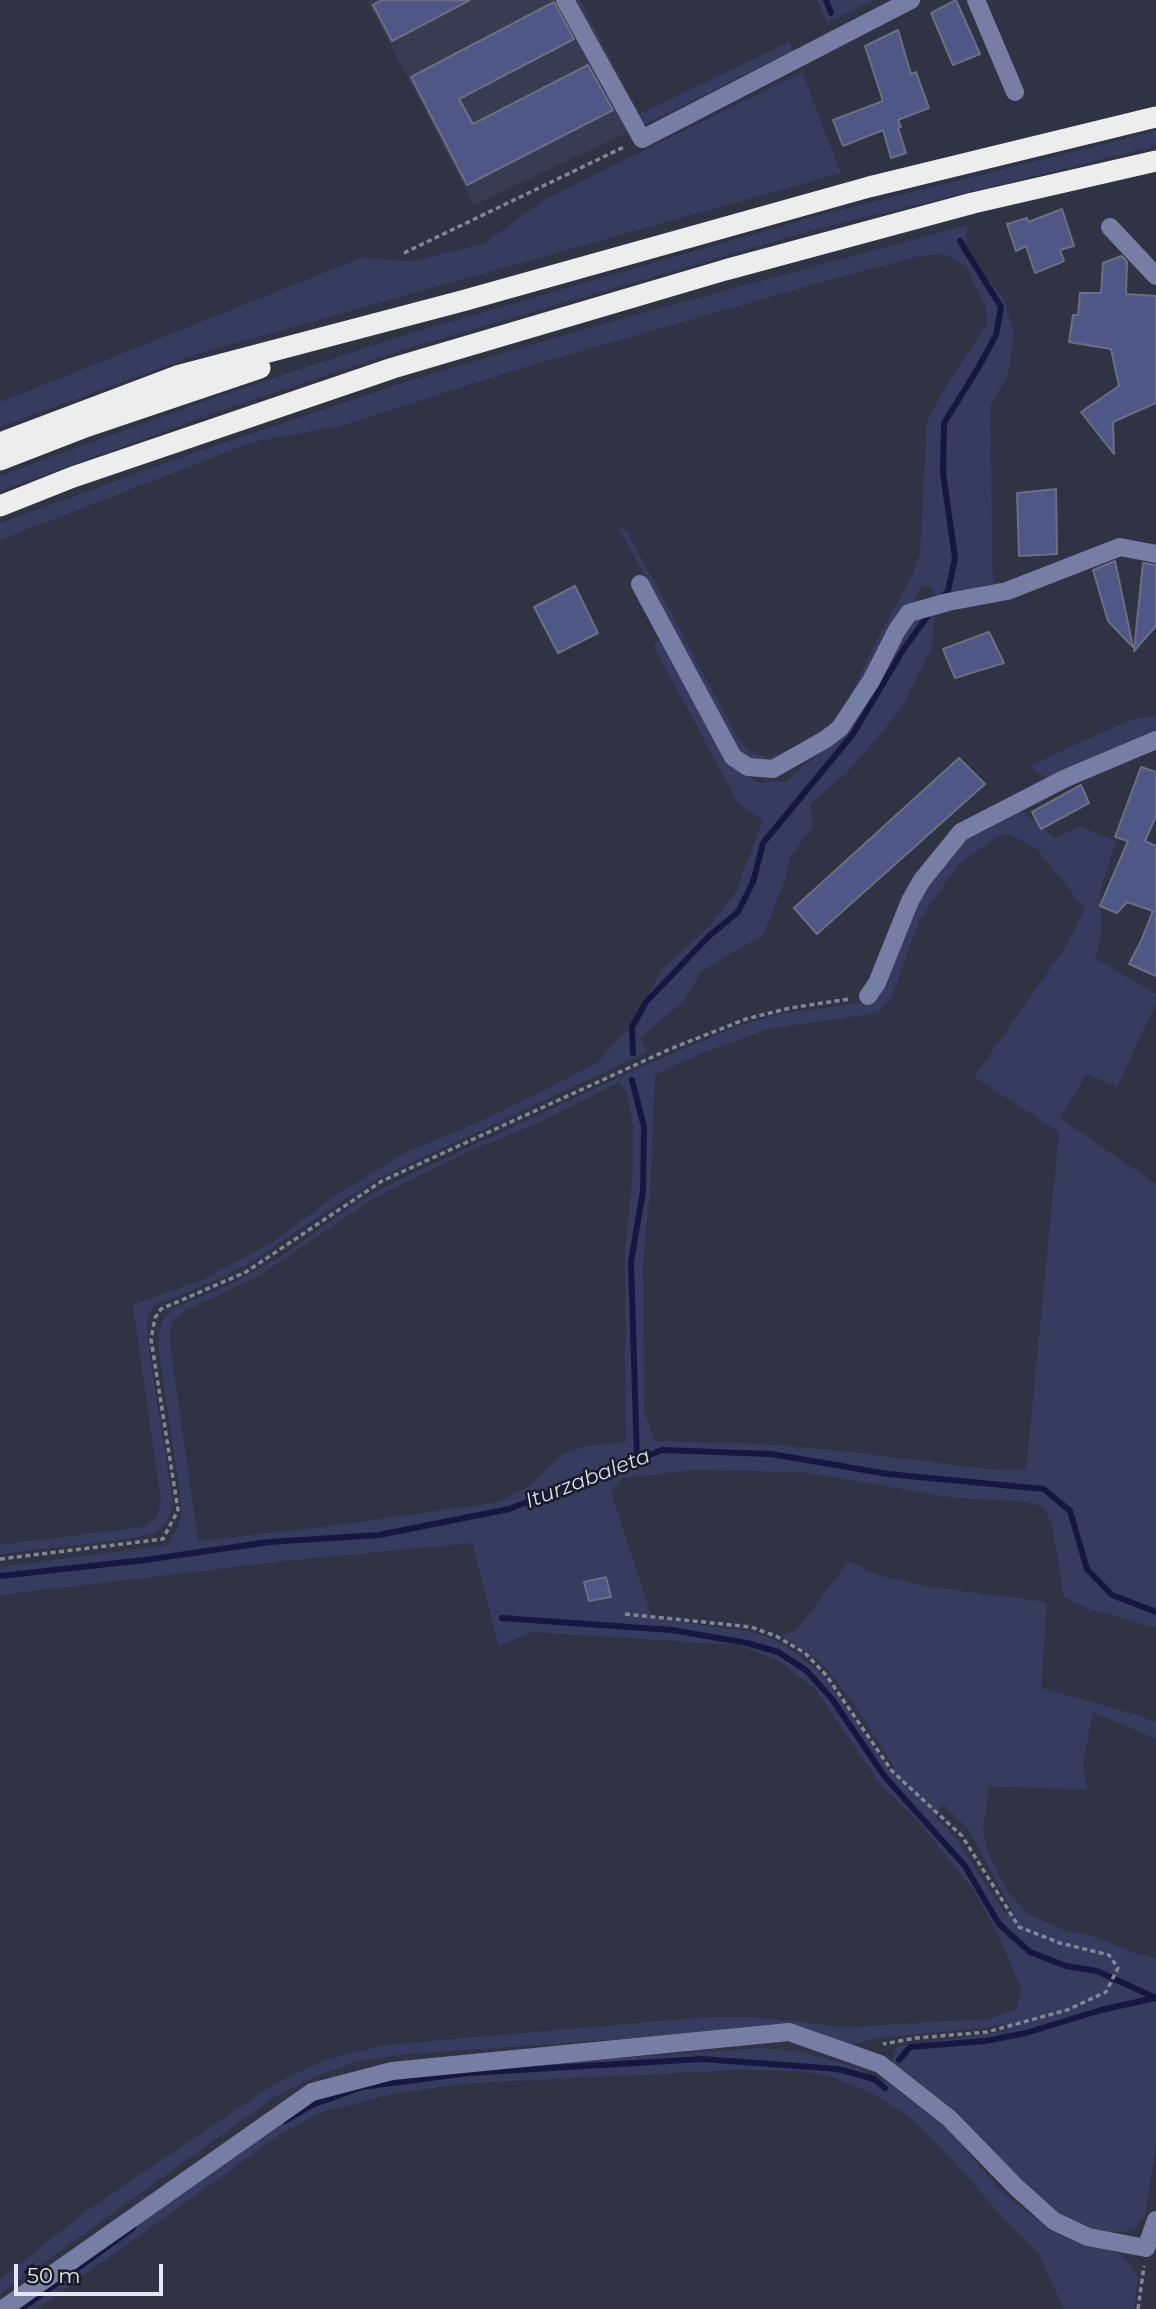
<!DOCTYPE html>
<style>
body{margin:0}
#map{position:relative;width:1156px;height:2309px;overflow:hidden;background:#303343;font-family:Montserrat,sans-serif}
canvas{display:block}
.scale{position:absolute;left:14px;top:2264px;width:149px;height:32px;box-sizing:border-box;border:4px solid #e4e7f1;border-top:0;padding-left:9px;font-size:21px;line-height:24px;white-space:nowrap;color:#e4e7f1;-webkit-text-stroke:5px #191b22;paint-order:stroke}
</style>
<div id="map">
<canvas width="1156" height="2309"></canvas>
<div class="scale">50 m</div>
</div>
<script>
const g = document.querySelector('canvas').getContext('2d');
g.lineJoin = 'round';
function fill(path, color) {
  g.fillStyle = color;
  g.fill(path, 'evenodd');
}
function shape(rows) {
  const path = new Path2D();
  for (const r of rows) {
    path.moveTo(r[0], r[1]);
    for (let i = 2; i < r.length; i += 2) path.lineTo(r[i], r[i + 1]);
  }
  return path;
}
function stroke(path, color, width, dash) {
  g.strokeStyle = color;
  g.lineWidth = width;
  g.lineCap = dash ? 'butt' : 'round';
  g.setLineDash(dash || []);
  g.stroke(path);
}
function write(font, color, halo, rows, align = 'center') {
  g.font = font + ' Montserrat,sans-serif';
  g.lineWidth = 5;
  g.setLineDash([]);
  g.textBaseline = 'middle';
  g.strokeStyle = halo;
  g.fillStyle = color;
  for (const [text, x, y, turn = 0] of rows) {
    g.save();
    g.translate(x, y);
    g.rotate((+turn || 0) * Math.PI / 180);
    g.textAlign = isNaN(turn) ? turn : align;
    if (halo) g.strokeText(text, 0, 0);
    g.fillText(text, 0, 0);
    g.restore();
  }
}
fill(shape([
 [371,0,580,0,645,124,474,205,368,2]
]), '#383c52');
fill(shape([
 [817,0,874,0,827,23],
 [789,42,793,51,645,124,640,114],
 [802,72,841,173,201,353,0,427,0,402,363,257,410,262,485,243,544,200],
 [1156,131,1156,146,818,229,409,348,226,409,0,491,0,476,37,462,213,398,401,336,812,217],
 [967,225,966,253,1004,299,1014,333,1008,376,990,406,993,584,936,597,929,586,922,585,913,602,895,624,836,724,766,765,743,758,618,526,627,531,738,739,750,753,767,757,791,750,828,726,847,702,878,638,912,576,920,553,927,422,943,391,987,324,985,306,966,266,944,254,920,256,829,280,515,370,345,425,253,442,0,540,0,523,199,451,420,377,631,316],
 [935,613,931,649,901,709,847,773,810,804,813,826,790,857,784,883,763,935,703,970,682,1003,640,1037,647,1052,377,1179,339,1203,252,1262,214,1281,155,1305,147,1316,148,1344,173,1503,166,1524,154,1533,128,1539,0,1554,0,1545,142,1527,157,1517,161,1500,133,1305,204,1279,270,1244,335,1196,406,1152,472,1125,541,1092,598,1062,633,1023,662,970,710,926,735,893,763,821,737,801,653,645,665,636,742,773,760,783,786,781,846,731,913,617],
 [1156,716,1156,734,1054,783,1029,766,1130,720],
 [1020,810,1055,838,1081,826,1116,842,1100,891,1102,931,1095,958,1156,994,1156,1004,1117,1087,1087,1074,1060,1118,1156,1184,1156,1628,1087,1608,1064,1597,1052,1524,1043,1507,1025,1502,948,1497,803,1472,693,1470,622,1478,611,1492,652,1618,753,1632,773,1639,795,1652,824,1676,891,1772,895,1768,855,1706,828,1670,810,1654,781,1635,796,1631,849,1561,877,1575,930,1587,1047,1602,1041,1688,1138,1715,1156,1722,1156,1739,1093,1712,1083,1763,1087,1790,989,1786,983,1830,987,1849,1008,1892,1030,1915,1065,1931,1096,1937,1131,1952,1156,1958,1156,2144,1145,2216,1135,2228,1123,2232,1099,2232,1062,2215,1030,2193,955,2110,891,2062,897,2046,1007,2031,1007,2023,985,2028,876,2038,848,2046,759,2029,399,2055,359,2061,314,2077,276,2096,0,2294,0,2280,85,2212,277,2082,328,2059,385,2045,708,2017,753,2017,846,2027,991,2019,1016,2009,1022,1991,998,1934,972,1888,918,1821,880,1784,816,1690,778,1660,738,1645,531,1632,499,1646,472,1543,285,1561,0,1595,0,1567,167,1545,178,1527,182,1510,159,1351,158,1333,163,1320,172,1309,229,1285,277,1259,348,1209,386,1186,641,1067,738,1026,780,1014,869,1002,883,991,914,900,971,831],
 [1007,833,1036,848,1085,909,1066,946,974,1077,1059,1132,1026,1470,996,1470,835,1450,745,1443,655,1441,644,1412,643,1261,650,1193,655,1075,700,1054,768,1029,878,1013,891,998,920,919,958,865,995,838],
 [619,1082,627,1092,633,1127,633,1168,625,1255,626,1442,583,1447,563,1454,530,1485,499,1502,324,1527,198,1541,169,1338,172,1321,186,1310,260,1275,371,1200,467,1152,534,1125],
 [943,1804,969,1830,1015,1916,1005,1913,956,1838,935,1817],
 [761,2048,799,2051,855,2067,889,2084,948,2129,999,2189,1030,2215,1059,2234,1120,2254,1131,2264,1138,2278,1134,2309,1064,2309,1038,2252,999,2213,947,2154,910,2117,872,2093,827,2075,797,2071,740,2070,471,2083,392,2094,318,2113,278,2136,37,2309,10,2309,292,2110,334,2091,380,2078,500,2066]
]), '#363b60');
stroke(shape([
 [826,0,831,13],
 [940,600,948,591,955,558,943,473,944,423,977,370,996,335,1001,307,960,241],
 [633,1053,632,1027,646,1002,709,936,738,912,753,882,763,843,853,734,903,650,929,614],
 [632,1080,644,1127,643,1191,631,1262,637,1460],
 [0,1576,145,1560,269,1542,379,1535,509,1509,662,1450,771,1454,888,1474,1044,1489,1070,1511,1087,1569,1112,1595,1156,1612],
 [502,1618,672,1630,747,1643,778,1652,807,1671,832,1699,885,1777,965,1866,999,1924,1030,1952,1066,1966,1097,1971,1156,1998],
 [899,2060,910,2047,985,2041,1026,2033,1101,2010,1155,1998],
 [285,2121,312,2105,362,2087,468,2073,702,2059,838,2069,874,2079,885,2088],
 [21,2309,133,2228]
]), '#151740', 6);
const building = shape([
 [382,0,470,0,392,41,373,5,382,0],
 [956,0,980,54,953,65,931,13,956,0],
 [554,2,574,39,459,99,473,124,588,65,613,110,467,185,411,77,554,2],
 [898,30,911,74,916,72,929,108,898,120,901,127,898,128,906,153,891,158,883,130,843,146,833,120,883,101,865,46,898,30],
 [1062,209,1074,246,1060,250,1064,261,1035,273,1026,246,1016,251,1007,224,1027,218,1028,222,1062,209],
 [1122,256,1127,262,1126,294,1156,296,1156,403,1113,422,1114,454,1081,412,1119,386,1111,349,1069,342,1073,315,1078,315,1080,293,1101,293,1103,263,1122,256],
 [1056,489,1057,554,1019,556,1017,493,1056,489],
 [1115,561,1133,647,1108,621,1093,570,1115,561],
 [1143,563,1156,565,1156,626,1134,651,1143,563],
 [575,586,598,633,558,653,534,607,575,586],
 [989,632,1004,663,955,678,943,649,989,632],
 [959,758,985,784,817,934,794,908,959,758],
 [1141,767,1156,772,1156,816,1145,841,1156,846,1156,976,1129,964,1141,941,1153,911,1127,902,1117,913,1100,906,1128,841,1115,837,1141,767],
 [1081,785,1089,803,1041,829,1032,812,1081,785],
 [606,1577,611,1597,589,1601,584,1582,606,1577]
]);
fill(building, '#4f5786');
stroke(building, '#6b6f81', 2);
stroke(shape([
 [404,253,626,146],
 [0,1559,163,1539,178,1510,151,1339,155,1318,161,1309,246,1272,382,1181,670,1049,746,1019,790,1008,850,999],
 [625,1614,751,1627,776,1636,805,1653,826,1675,892,1771,962,1836,1019,1927,1060,1943,1109,1955,1118,1968,1106,1992,1067,2010,987,2032,916,2038,883,2044],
 [1138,2309,1144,2266]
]), '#838694', 3.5, [5, 3.5]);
stroke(shape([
 [565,0,642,139,911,0],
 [976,0,1015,92],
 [1110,227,1156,276],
 [640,584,733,757,748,767,773,769,826,739,840,728,871,681,897,630,909,613,948,602,1007,591,1120,547,1156,554],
 [868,996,877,983,910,901,922,880,961,832,1066,778,1156,740],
 [3,2309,312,2092,392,2071,789,2032,880,2064,949,2118,1017,2188,1054,2221,1088,2237,1146,2248,1156,2220]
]), '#777ea6', 18);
stroke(shape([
 [0,443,177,376,462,301,869,187,1156,117],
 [0,460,88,426,260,368],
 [0,506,73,477,393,368,725,270,973,203,1156,161]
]), '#ededed', 21);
write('italic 21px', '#d6ddfc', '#191b22', [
 ["Iturzabaleta",588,1479,-21]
]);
</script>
